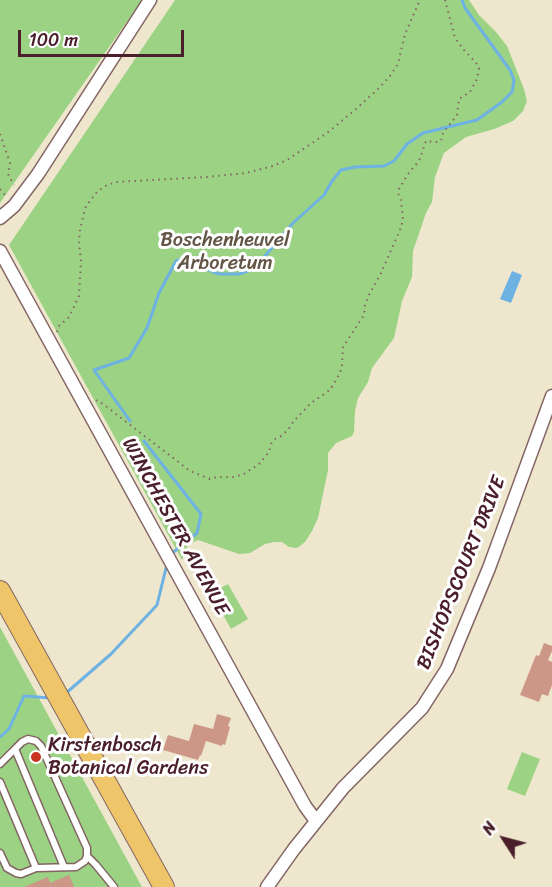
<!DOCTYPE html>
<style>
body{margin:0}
#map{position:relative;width:552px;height:887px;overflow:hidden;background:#eee7cd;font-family:Sriracha,sans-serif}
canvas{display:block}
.north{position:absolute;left:474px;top:809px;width:60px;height:60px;-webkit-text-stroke:4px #fff;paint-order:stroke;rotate:306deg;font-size:16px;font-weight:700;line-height:24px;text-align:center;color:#4a1f2b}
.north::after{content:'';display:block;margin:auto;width:21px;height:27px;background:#4a1f2b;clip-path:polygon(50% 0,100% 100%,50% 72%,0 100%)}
.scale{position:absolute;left:18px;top:30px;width:166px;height:27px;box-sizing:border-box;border:3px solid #4a1f2b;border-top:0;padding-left:8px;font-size:18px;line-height:21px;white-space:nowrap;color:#4a1f2b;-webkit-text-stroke:4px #fff;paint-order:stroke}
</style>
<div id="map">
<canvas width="552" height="887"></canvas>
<div class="north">N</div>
<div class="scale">100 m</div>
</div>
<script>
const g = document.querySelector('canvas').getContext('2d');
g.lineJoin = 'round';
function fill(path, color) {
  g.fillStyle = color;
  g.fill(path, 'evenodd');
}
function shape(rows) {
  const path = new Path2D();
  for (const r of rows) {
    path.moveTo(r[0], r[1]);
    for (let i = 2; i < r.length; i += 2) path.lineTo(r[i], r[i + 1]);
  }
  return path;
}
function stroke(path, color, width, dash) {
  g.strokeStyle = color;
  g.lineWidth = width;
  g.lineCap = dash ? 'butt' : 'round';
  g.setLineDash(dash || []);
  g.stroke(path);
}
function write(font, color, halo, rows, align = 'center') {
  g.font = font + ' Sriracha,sans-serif';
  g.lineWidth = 6;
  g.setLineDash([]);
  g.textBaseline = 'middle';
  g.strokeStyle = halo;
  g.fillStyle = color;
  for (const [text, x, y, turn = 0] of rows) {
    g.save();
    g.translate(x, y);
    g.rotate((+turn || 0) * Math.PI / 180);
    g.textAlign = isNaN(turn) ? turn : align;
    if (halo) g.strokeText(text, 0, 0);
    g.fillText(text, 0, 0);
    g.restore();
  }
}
fill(shape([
 [0,0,142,0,0,203],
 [175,0,469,0,479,15,496,32,507,46,524,89,527,101,523,111,513,121,494,129,466,137,444,153,435,177,432,202,426,213,413,251,412,277,402,301,394,338,372,368,368,382,358,398,355,411,354,432,352,436,336,443,328,453,328,470,318,518,312,531,305,542,297,548,289,547,282,542,274,542,265,544,250,553,239,554,198,540,188,545,182,560,9,245],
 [228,584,248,619,231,629,211,593],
 [0,627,142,887,0,887],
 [522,752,540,759,525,796,507,789]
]), '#9cd284');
fill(shape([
 [512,271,522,275,511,303,500,299]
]), '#6db2e3');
stroke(shape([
 [130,421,94,370,129,358,147,328,159,293,176,261,187,257,196,260,206,269,219,274,239,274,254,269,293,223,324,195,332,181,341,170,355,167,384,166,394,161,407,144,423,133,477,120,502,102,512,92,514,80,510,70,465,8,462,0],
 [144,441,201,514,197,533,170,555],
 [65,694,111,654,157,605,167,564],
 [0,737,9,729,24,696,51,698]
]), '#6db2e3', 3);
fill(shape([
 [544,643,552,646,552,651,548,660,552,662,552,685,548,696,542,694,539,702,520,695,536,655,539,656],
 [217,714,231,718,228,726,230,727,225,745,222,744,222,746,206,741,201,756,200,755,198,760,163,750,168,735,189,741,194,724,213,729],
 [69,875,74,887,24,887,48,877,50,883]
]), '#cd9787');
const service = shape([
 [15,749,64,867],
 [0,764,22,742,28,739,36,741,41,746,87,848,87,856,96,865,114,887],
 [0,782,36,868],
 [0,853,7,868,16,873,21,874,36,868,76,867,85,861,87,856]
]);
const minor = shape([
 [0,218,14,206,38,174,150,0],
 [0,251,305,806,316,821],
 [267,887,294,849,343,788,422,708,447,669,489,568,552,396]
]);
const primary = shape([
 [0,591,164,887]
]);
stroke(service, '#836564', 9);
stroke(minor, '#836564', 15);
stroke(primary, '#836564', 22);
stroke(shape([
 [0,134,10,163,8,174,14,185],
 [0,189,6,196],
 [57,332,59,326,69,317,79,296,81,261,79,243,80,229,86,206,97,192,105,186,116,182,207,177,246,173,273,166,287,160,327,133,355,110,380,87,390,76,398,64,405,34,420,0],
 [96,400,103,404,190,471,210,479,217,477,234,477,244,474,259,464,269,452,271,444,275,439,281,436,288,430,293,422,311,403,330,390,340,373,342,366,343,347,364,315,365,305,369,295,381,273,400,230,403,220,401,200,398,193,399,189,408,174,419,161,426,141,436,142,441,141,443,133,457,115,459,99,470,92,477,79,479,68,477,64,464,50,455,38,445,0]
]), '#836564', 2, [1.5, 4.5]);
stroke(service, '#fff', 6);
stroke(minor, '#fff', 12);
stroke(primary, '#eec569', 20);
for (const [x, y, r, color] of [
 [36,757,6,"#c8321e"]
]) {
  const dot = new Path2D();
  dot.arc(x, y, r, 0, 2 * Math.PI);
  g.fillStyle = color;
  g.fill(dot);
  stroke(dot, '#fff', 2);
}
write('20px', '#635546', '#fff', [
 ["Boschenheuvel",225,241],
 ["Arboretum",225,264]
]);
write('20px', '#4a1f2b', '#fff', [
 ["WINCHESTER AVENUE",175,527,61],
 ["BISHOPSCOURT DRIVE",462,573,-68]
]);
write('20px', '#4a1f2b', '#fff', [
 ["Kirstenbosch",48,746],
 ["Botanical Gardens",48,769]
], 'left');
</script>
